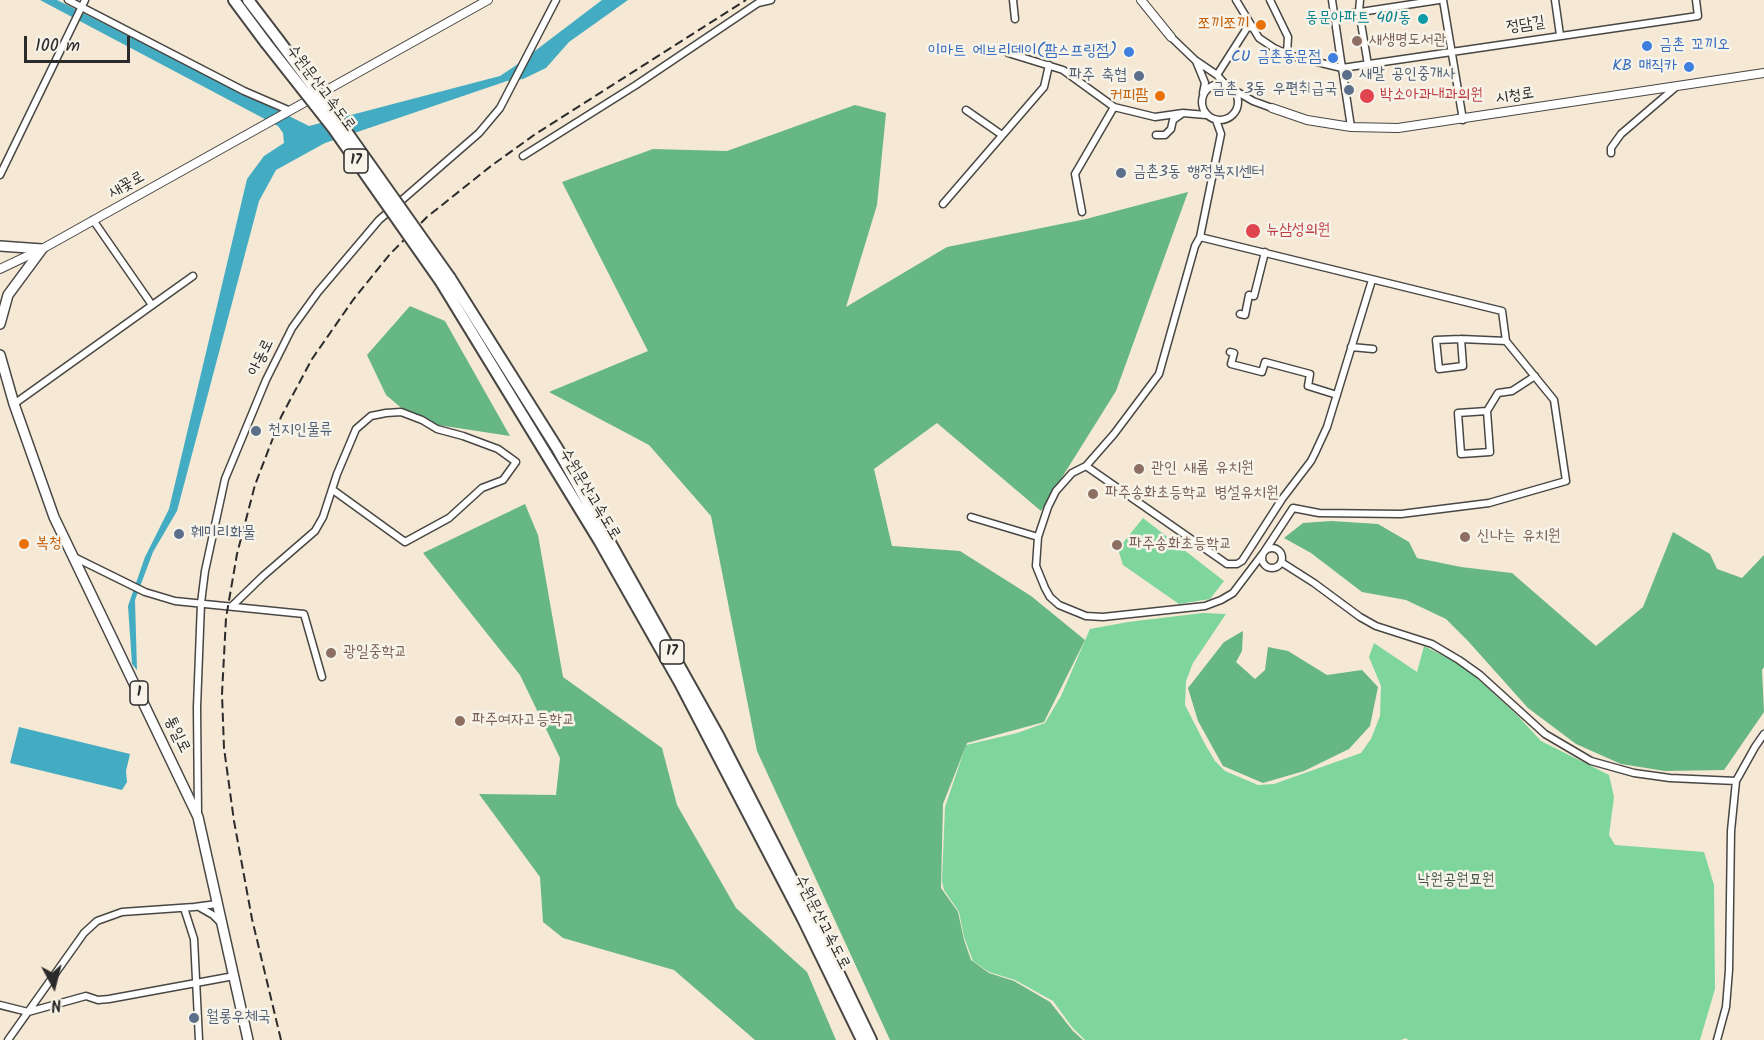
<!DOCTYPE html>
<meta charset="utf-8">
<style>
body{margin:0}
#map{position:relative;width:1764px;height:1040px;overflow:hidden;background:#f5e8d4;font-family:Kalam,sans-serif}
canvas{display:block}
.north{position:absolute;left:24px;top:956px;width:60px;height:60px;-webkit-text-stroke:4px #f7f3e8;paint-order:stroke;rotate:173deg;font-size:16px;font-weight:700;line-height:24px;text-align:center;color:#2b2b2b}
.north::after{content:'';display:block;margin:auto;width:21px;height:27px;background:#2b2b2b;clip-path:polygon(50% 0,100% 100%,50% 72%,0 100%)}
.scale{position:absolute;left:24px;top:36px;width:106px;height:27px;box-sizing:border-box;border:3px solid #2b2b2b;border-top:0;padding-left:8px;font-size:18px;line-height:21px;white-space:nowrap;color:#2b2b2b;-webkit-text-stroke:4px #f7f3e8;paint-order:stroke}
</style>
<div id="map">
<canvas width="1764" height="1040"></canvas>
<div class="north">N</div>
<div class="scale">100 m</div>
</div>
<script>
const g = document.querySelector('canvas').getContext('2d');
g.lineJoin = 'round';
function fill(path, color) {
  g.fillStyle = color;
  g.fill(path, 'evenodd');
}
function shape(rows) {
  const path = new Path2D();
  for (const r of rows) {
    if (r.length === 3) {
      path.moveTo(r[0] + r[2], r[1]);
      path.arc(r[0], r[1], r[2], 0, 2 * Math.PI);
      continue;
    }
    path.moveTo(r[0], r[1]);
    for (let i = 2; i < r.length; i += 2) path.lineTo(r[i], r[i + 1]);
  }
  return path;
}
function stroke(path, color, width, dash) {
  g.strokeStyle = color;
  g.lineWidth = width;
  g.lineCap = dash ? 'butt' : 'round';
  g.setLineDash(dash || []);
  g.stroke(path);
}
function write(font, color, halo, rows, align = 'center') {
  g.font = font + ' Kalam,"Poor Story",sans-serif';
  g.lineWidth = 5;
  g.setLineDash([]);
  g.textBaseline = 'middle';
  g.strokeStyle = halo;
  g.fillStyle = color;
  for (const [text, x, y, turn = 0] of rows) {
    g.save();
    g.translate(x, y);
    g.rotate((+turn || 0) * Math.PI / 180);
    g.textAlign = isNaN(turn) ? turn : align;
    if (halo) g.strokeText(text, 0, 0);
    g.fillText(text, 0, 0);
    g.restore();
  }
}
fill(shape([
 [1143,518,1224,581,1210,599,1179,604,1123,565,1118,549],
 [1203,613,1226,614,1193,663,1186,681,1185,705,1206,746,1215,761,1225,771,1258,785,1274,784,1361,753,1371,739,1380,716,1381,686,1369,657,1374,643,1417,672,1424,646,1465,667,1517,715,1541,741,1609,775,1614,797,1609,835,1615,845,1704,852,1714,885,1715,989,1700,1040,1408,1040,1406,1038,1401,1040,1085,1040,1072,1027,1053,1001,1015,980,989,972,973,961,964,937,959,912,944,890,942,881,945,807,966,745,1017,733,1045,723,1061,696,1090,629,1128,622]
]), '#7ed69c');
fill(shape([
 [855,105,886,113,877,205,846,307,947,247,1086,219,1188,192,1116,391,1041,511,937,423,874,469,892,546,960,551,1031,596,1085,640,1044,722,967,743,943,804,941,888,958,912,964,940,971,960,989,973,1014,981,1050,1002,1073,1031,1083,1040,890,1040,757,751,711,516,649,445,549,392,648,351,562,182,653,149,727,151],
 [410,306,445,321,510,436,418,422,386,395,367,355],
 [525,504,538,535,563,677,662,748,677,805,736,908,807,972,836,1040,755,1040,674,970,563,938,543,922,540,877,479,794,556,795,560,758,520,675,423,553],
 [1331,521,1378,524,1409,542,1417,558,1461,567,1512,573,1596,646,1643,607,1673,532,1710,554,1717,569,1742,578,1764,555,1764,667,1762,670,1764,712,1724,770,1665,771,1621,764,1576,744,1528,708,1468,641,1446,619,1406,600,1362,592,1311,553,1284,538,1303,523],
 [1243,631,1242,651,1236,662,1255,679,1265,670,1268,647,1288,651,1327,675,1362,670,1378,687,1370,726,1349,749,1304,771,1263,783,1223,766,1198,721,1188,688,1224,642]
]), '#66b784');
fill(shape([
 [40,0,57,0,309,126,500,76,515,66,602,0,628,0,569,42,546,68,523,79,507,81,325,143,276,170,259,201,177,511,153,552,135,600,137,670,132,664,128,606,145,557,169,509,247,179,264,156,284,143,283,133,278,126],
 [19,727,130,754,126,771,127,782,122,790,10,763]
]), '#43acc2');
const minor = shape([
 [68,0,244,91,288,110],
 [1013,0,1015,19],
 [1236,0,1259,38,1274,48,1292,56,1342,68,1332,0],
 [1270,0,1288,37,1287,54],
 [1360,0,1359,11,1368,65],
 [1443,0,1463,120],
 [1555,0,1560,35],
 [1334,16,1439,0],
 [1171,37,1195,60,1217,75,1225,84],
 [1008,53,1063,70,1114,107,1155,117,1183,113],
 [1196,61,1205,83,1203,93],
 [1217,75,1247,28,1252,27],
 [1220,102,18],
 [1234,90,1253,101,1272,108],
 [966,110,1002,135],
 [1351,127,1342,68,1698,16,1696,0],
 [1156,135,1165,135,1171,129,1173,120,1183,113,1206,115],
 [1611,153,1611,148,1621,134,1677,86],
 [523,156,636,85,758,3,771,0],
 [0,175,85,0],
 [943,204,1044,87,1049,65],
 [1082,212,1075,174,1114,107],
 [93,220,152,305],
 [1200,237,1502,311,1506,341,1554,400,1566,481,1489,503,1401,514,1319,513,1293,508,1264,552,1233,593,1221,600,1205,606,1103,617,1086,616,1059,605,1050,597,1045,588,1036,566,1038,537,1048,507,1056,491,1072,473,1086,466,1114,434,1159,374,1195,246,1200,237],
 [1200,237,1221,134,1216,120],
 [1240,314,1245,315,1249,295,1254,296,1265,252],
 [1461,339,1463,366,1439,369,1436,340,1461,339,1506,341],
 [1351,347,1373,349],
 [1230,352,1234,353,1231,364,1262,372,1265,362,1310,374,1308,386,1337,395],
 [14,404,193,276],
 [1487,411,1490,452,1461,454,1458,413,1487,411],
 [1487,411,1498,393,1512,391,1535,376],
 [1086,466,1227,564,1237,564,1242,561,1282,499,1311,461,1315,453,1327,427,1372,280],
 [971,517,1038,537],
 [1272,558,10],
 [74,557,145,592,175,601,304,614,322,677],
 [1281,562,1314,583,1360,617,1376,626,1432,644,1459,660,1480,675,1545,734,1591,761,1634,773,1670,778,1736,781],
 [232,606,263,576,315,531,323,517,337,474,356,429,371,416,386,413,401,412,422,420,437,429,463,436,498,449,516,462,503,480,482,488,449,518,405,542,333,490],
 [198,815,197,707,201,603,205,571,225,479,266,380,292,328,318,292,379,220,479,133,500,108,556,0],
 [199,907,213,915,222,924],
 [184,908,194,939,199,1040],
 [0,1005,28,1012,86,996,98,1000,109,999,234,976],
 [8,1040,84,933,97,921,122,912,194,907,217,904],
 [1717,1040,1726,1007,1729,970,1731,831,1736,781,1755,747,1764,734]
]);
const tertiary = shape([
 [1141,0,1171,37],
 [1272,108,1307,120,1351,127,1398,128,1764,73],
 [0,269,42,249,488,0]
]);
const primary = shape([
 [0,246,42,249],
 [0,324,8,295,42,249],
 [0,355,14,404,54,517,198,817,248,1040]
]);
const motorway = shape([
 [234,0,266,43],
 [248,0,277,38],
 [450,278,557,448,719,737,815,924,871,1040],
 [441,282,600,542,680,683,803,919,862,1040]
]);
stroke(minor, '#494744', 9);
stroke(tertiary, '#494744', 10);
stroke(primary, '#494744', 12);
stroke(motorway, '#494744', 14);
stroke(minor, '#fff', 6);
stroke(tertiary, '#fff', 8);
stroke(primary, '#fff', 9);
stroke(motorway, '#fff', 10);
stroke(shape([
 [281,1040,252,919,234,821,224,748,222,694,226,618,237,554,255,485,281,417,312,359,353,300,390,254,427,217,491,166,534,135,746,0]
]), '#2b2b2b', 2, [9, 4.5]);
const motorwayBridge = shape([
 [277,38,341,124,450,278],
 [266,43,333,128,441,282]
]);
stroke(motorwayBridge, '#494744', 14, []);
stroke(motorwayBridge, '#fff', 10);
for (const [x, y, r, color] of [
 [1423,19,6,"#0f9aa8"],
 [1261,25,6,"#e8710a"],
 [1357,41,6,"#8d6e63"],
 [1647,46,6,"#3f7fe0"],
 [1129,52,6,"#3f7fe0"],
 [1333,58,6,"#3f7fe0"],
 [1689,67,6,"#3f7fe0"],
 [1347,75,6,"#5c6f8a"],
 [1139,76,6,"#5c6f8a"],
 [1349,90,6,"#5c6f8a"],
 [1160,96,6,"#e8710a"],
 [1367,96,8,"#e0444e"],
 [1121,173,6,"#5c6f8a"],
 [1253,231,8,"#e0444e"],
 [256,431,6,"#5c6f8a"],
 [1139,469,6,"#8d6e63"],
 [1093,494,6,"#8d6e63"],
 [179,534,6,"#5c6f8a"],
 [1465,537,6,"#8d6e63"],
 [24,544,6,"#e8710a"],
 [1117,545,6,"#8d6e63"],
 [331,653,6,"#8d6e63"],
 [460,721,6,"#8d6e63"],
 [194,1018,6,"#5c6f8a"]
]) {
  const dot = new Path2D();
  dot.arc(x, y, r, 0, 2 * Math.PI);
  g.fillStyle = color;
  g.fill(dot);
  stroke(dot, '#f7f3e8', 2);
}
for (const [x, y, w] of [
 [356,161,24],
 [672,652,24],
 [139,693,18]
]) {
  const box = new Path2D();
  box.roundRect(x - w / 2, y - 12, w, 24, 4.5);
  g.fillStyle = '#f7f3e8';
  g.fill(box);
  stroke(box, '#2b2b2b', 1.5);
}
write('bold 15px', '#2b2b2b', null, [
 ["17",356,161],
 ["17",672,652],
 ["1",139,693]
]);
write('16px', '#0d838f', '#f7f3e8', [
 ["동문아파트 401동",1411,19]
], 'right');
write('16px', '#c56008', '#f7f3e8', [
 ["쪼끼쪼끼",1249,25],
 ["커피팜",1148,96],
 ["복청",36,544,"left"]
], 'right');
write('16px', '#2b2b2b', '#f7f3e8', [
 ["정담길",1526,26,-9],
 ["수원문산고속도로",320,89,53],
 ["시청로",1515,97,-9],
 ["새꽃로",127,186,-29],
 ["아동로",262,358,-64],
 ["수원문산고속도로",589,495,59],
 ["통일로",176,735,64],
 ["수원문산고속도로",821,923,63]
]);
write('16px', '#785e54', '#f7f3e8', [
 ["새생명도서관",1369,41],
 ["관인 새롬 유치원",1151,469],
 ["파주송화초등학교 병설유치원",1105,494],
 ["신나는 유치원",1477,537],
 ["파주송화초등학교",1129,545],
 ["광일중학교",343,653],
 ["파주여자고등학교",472,721]
], 'left');
write('16px', '#366cbe', '#f7f3e8', [
 ["금촌 꼬끼오",1659,46,"left"],
 ["이마트 에브리데이(팜스프링점)",1117,52],
 ["CU 금촌동문점",1321,58],
 ["KB 매직카",1677,67]
], 'right');
write('16px', '#4e5e75', '#f7f3e8', [
 ["새말 공인중개사",1359,75],
 ["파주 축협",1127,76,"right"],
 ["금촌 3동 우편취급국",1337,90,"right"],
 ["금촌3동 행정복지센터",1133,173],
 ["천지인물류",268,431],
 ["훼미리화물",191,534],
 ["월롱우체국",206,1018]
], 'left');
write('16px', '#be3a42', '#f7f3e8', [
 ["박소아과내과의원",1380,96],
 ["뉴삼성의원",1266,231]
], 'left');
write('16px', '#405647', '#f7f3e8', [
 ["낙원공원묘원",1456,881]
]);
</script>
